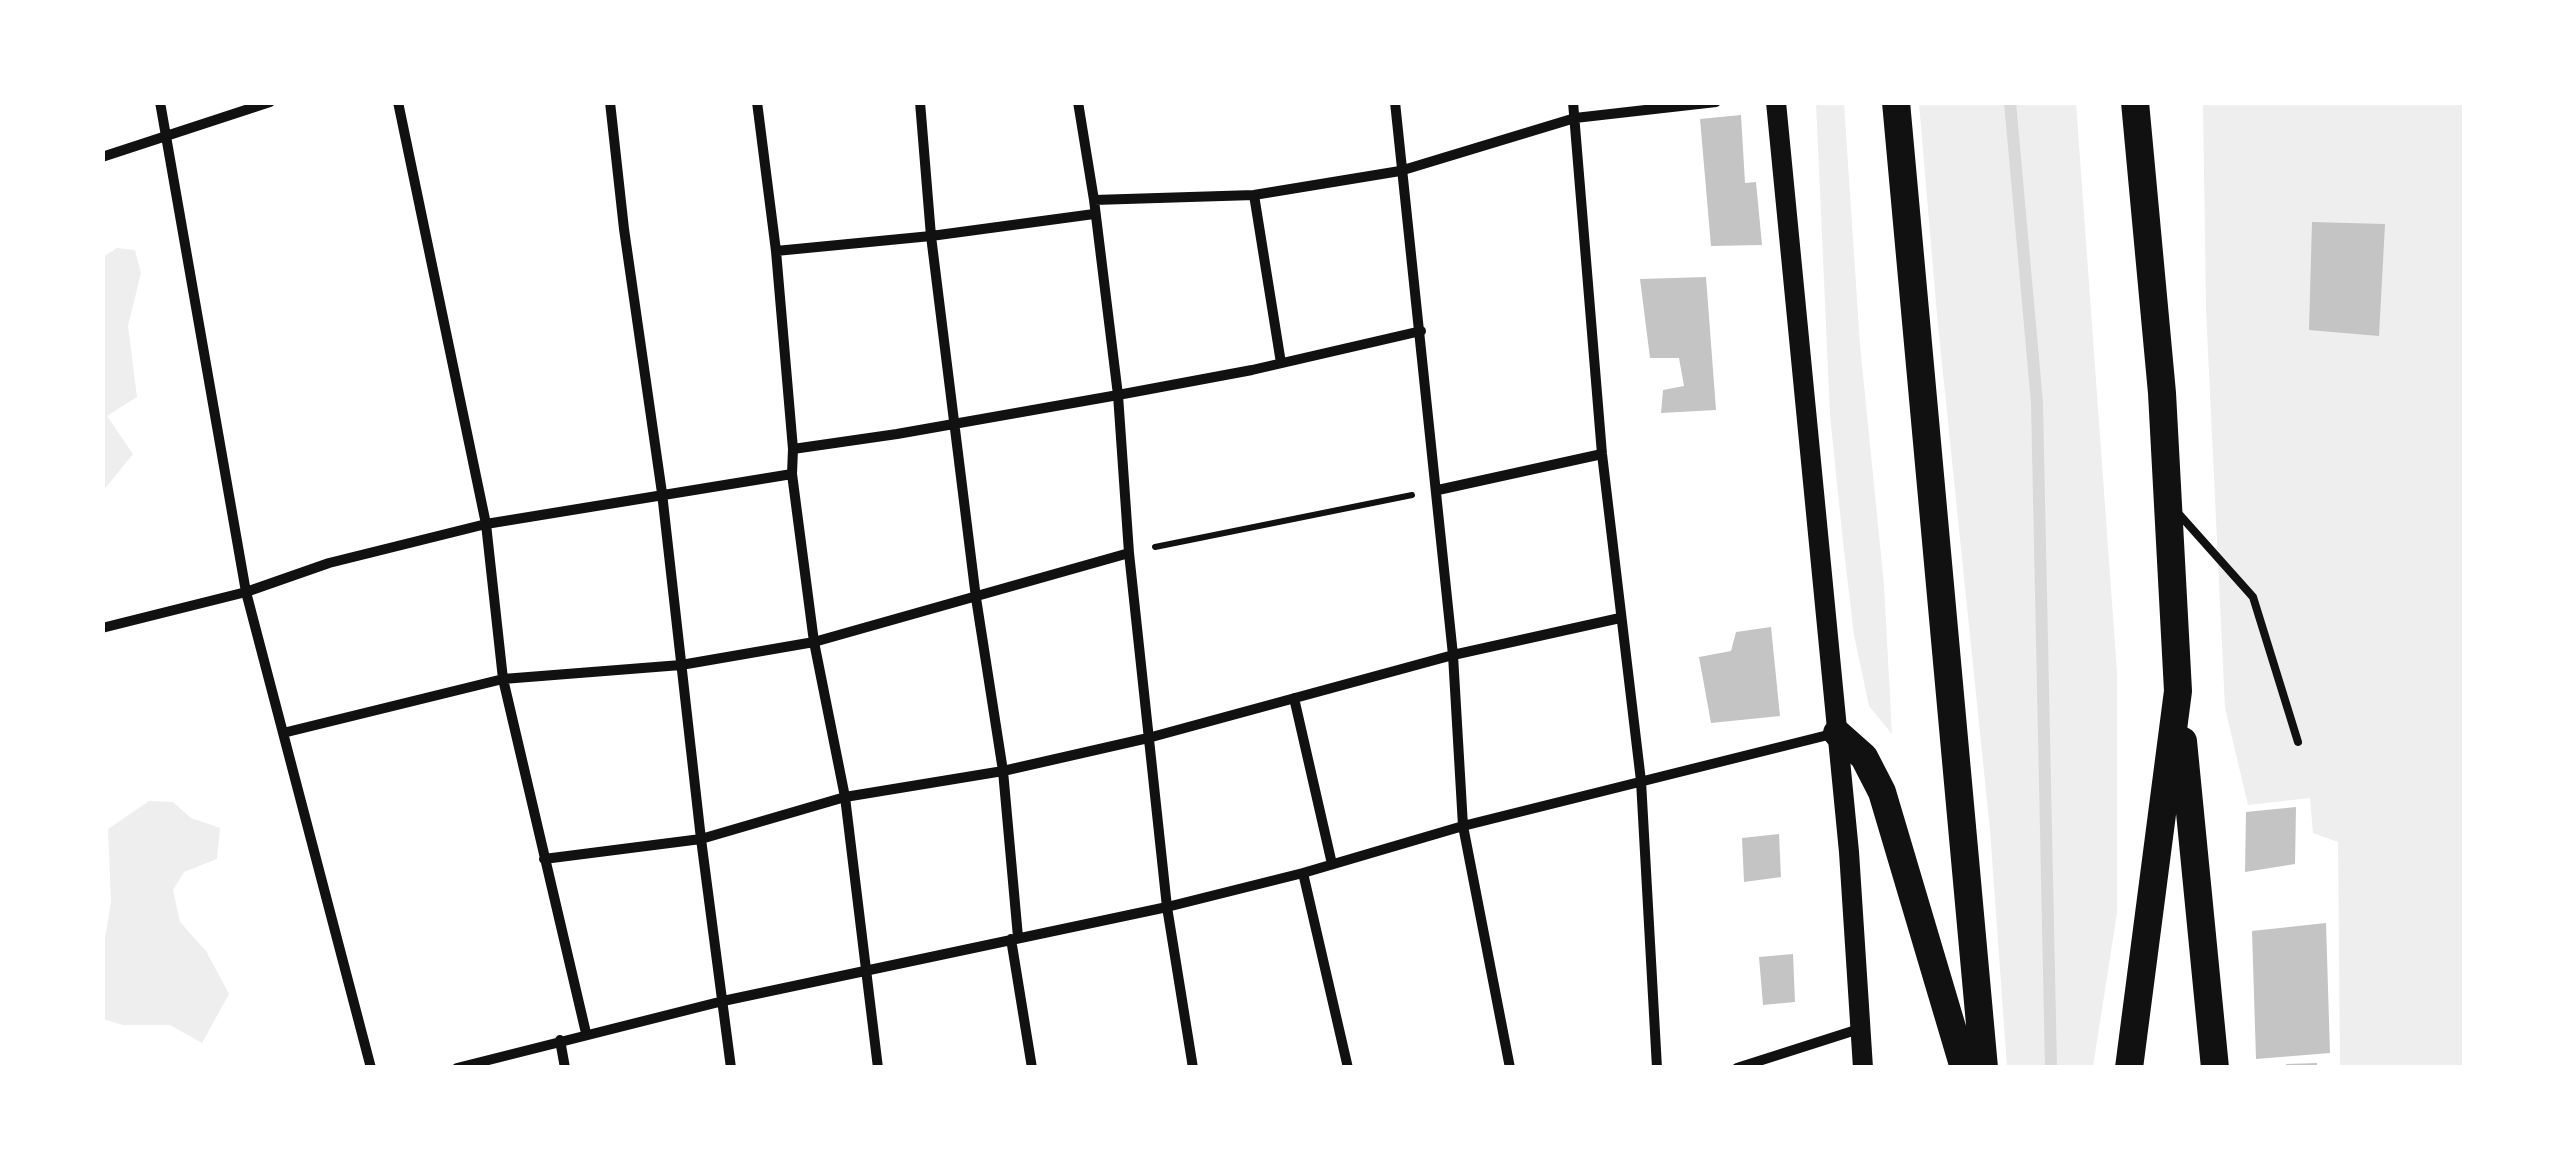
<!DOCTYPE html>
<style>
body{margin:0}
#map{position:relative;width:2567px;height:1170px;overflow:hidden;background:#fff;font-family:Rubik,sans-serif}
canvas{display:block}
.frame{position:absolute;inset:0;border:105px solid #fff;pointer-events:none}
</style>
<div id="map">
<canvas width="2567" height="1170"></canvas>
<div class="frame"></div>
</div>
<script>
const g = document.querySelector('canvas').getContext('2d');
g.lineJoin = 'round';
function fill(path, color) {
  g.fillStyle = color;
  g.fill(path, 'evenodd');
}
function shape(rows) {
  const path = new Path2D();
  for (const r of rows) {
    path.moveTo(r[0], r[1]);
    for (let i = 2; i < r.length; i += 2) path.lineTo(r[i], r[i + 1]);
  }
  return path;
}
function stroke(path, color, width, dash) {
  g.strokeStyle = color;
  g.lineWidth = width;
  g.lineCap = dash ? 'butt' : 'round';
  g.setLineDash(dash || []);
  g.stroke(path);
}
fill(shape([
 [1816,103,1844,103,1860,345,1884,585,1892,734,1869,706,1854,635,1843,542,1830,415],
 [1919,103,2076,103,2117,672,2117,913,2093,1067,2007,1067,1990,830,1937,315],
 [2203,103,2464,103,2464,1067,2340,1067,2338,842,2313,833,2310,798,2248,805,2225,708,2206,310],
 [117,248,135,250,141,273,128,326,137,397,107,416,133,454,103,491,103,257],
 [149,801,173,802,191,818,220,828,217,859,184,872,173,890,180,922,206,951,229,994,202,1043,170,1025,123,1025,103,1019,103,951,111,902,108,829]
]), '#eee');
stroke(shape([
 [2010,102,2037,403,2051,1068]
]), '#d9d9d9', 12);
fill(shape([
 [1741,115,1745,183,1756,182,1762,245,1711,246,1700,119],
 [2312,222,2385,224,2379,336,2309,330],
 [1706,277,1716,410,1661,413,1663,390,1684,386,1679,358,1650,358,1640,279],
 [1771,627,1780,716,1711,723,1699,657,1731,651,1736,632],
 [2296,807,2295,864,2245,872,2246,812],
 [1779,834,1781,877,1744,882,1742,838],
 [2326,923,2330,1053,2256,1059,2252,931],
 [1793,954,1795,1002,1763,1005,1759,957],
 [2317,1063,2317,1068,2286,1068,2286,1064]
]), '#c4c4c4');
stroke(shape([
 [1155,547,1412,495]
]), '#111', 6);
stroke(shape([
 [2178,513,2253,597,2298,742]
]), '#111', 8);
stroke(shape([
 [160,102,246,592,371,1068],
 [398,102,486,524,503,679,586,1033],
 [610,102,624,229,662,493,701,839,731,1068],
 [757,102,776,251,793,449,792,474,814,642,845,797,878,1068],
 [920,102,931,236,976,598,1003,771,1018,937],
 [1078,102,1094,200,1118,395,1129,553,1167,907,1193,1068],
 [1395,102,1453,655,1463,826,1510,1068],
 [1573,102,1602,454,1641,781,1657,1068],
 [102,157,270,102],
 [1254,195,1281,363],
 [1094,200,1254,195,1400,171,1575,118,1716,102],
 [776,251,931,236,1094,214],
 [793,449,897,434,1118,395,1252,370,1421,331],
 [1438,490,1602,454],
 [102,628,246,592,329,563,486,524,792,474],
 [1294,698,1332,864],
 [283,733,503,679,681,665,814,642,1129,553],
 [544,859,701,839,845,797,1003,771,1148,738,1453,655,1620,618],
 [1303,873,1348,1068],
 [1011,939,1032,1068],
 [560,1040,565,1068],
 [457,1068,723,1001,1167,907,1303,873,1463,826,1836,733],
 [1737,1068,1859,1029]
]), '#111', 10);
stroke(shape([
 [1776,102,1849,852,1863,1068]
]), '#111', 20);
stroke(shape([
 [1896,102,1984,1068],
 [1837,733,1864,757,1882,792,1964,1068],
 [2183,741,2215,1068],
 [2129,1068,2178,691,2162,393,2135,102]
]), '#111', 28);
</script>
